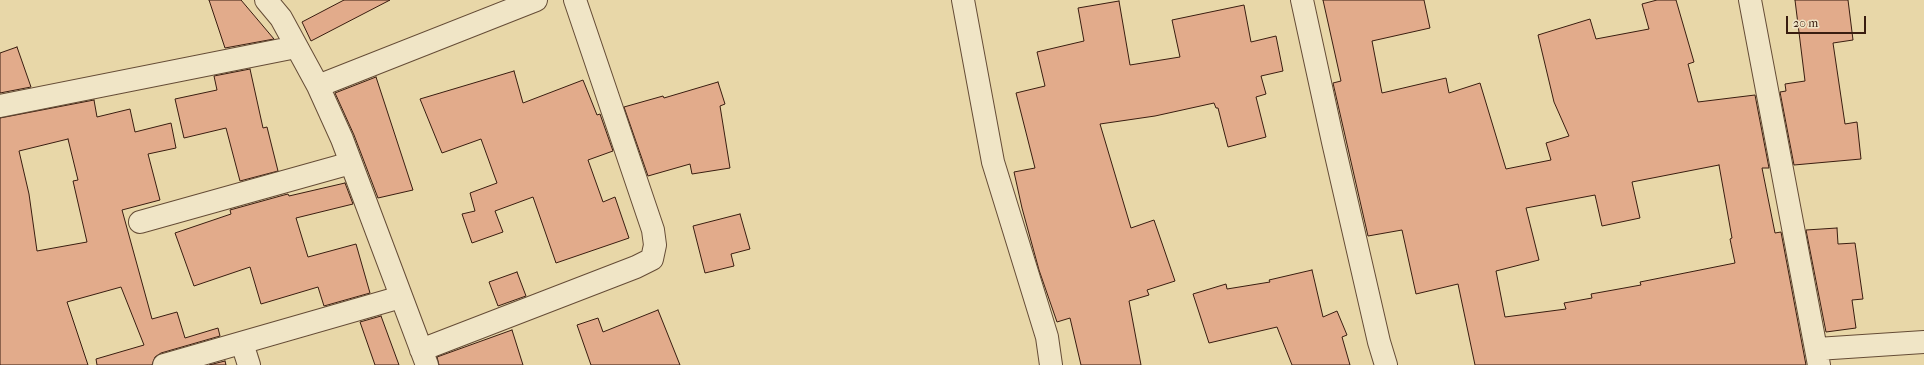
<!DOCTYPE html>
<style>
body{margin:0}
#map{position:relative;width:1924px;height:365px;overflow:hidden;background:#e8d7a8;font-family:"IM FELL French Canon",serif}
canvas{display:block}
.scale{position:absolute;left:1786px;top:16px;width:80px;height:18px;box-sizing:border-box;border:2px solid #391d10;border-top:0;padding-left:5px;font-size:12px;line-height:14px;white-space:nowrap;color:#391d10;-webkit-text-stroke:3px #f0e5c6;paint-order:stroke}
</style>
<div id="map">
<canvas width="1924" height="365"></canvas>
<div class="scale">20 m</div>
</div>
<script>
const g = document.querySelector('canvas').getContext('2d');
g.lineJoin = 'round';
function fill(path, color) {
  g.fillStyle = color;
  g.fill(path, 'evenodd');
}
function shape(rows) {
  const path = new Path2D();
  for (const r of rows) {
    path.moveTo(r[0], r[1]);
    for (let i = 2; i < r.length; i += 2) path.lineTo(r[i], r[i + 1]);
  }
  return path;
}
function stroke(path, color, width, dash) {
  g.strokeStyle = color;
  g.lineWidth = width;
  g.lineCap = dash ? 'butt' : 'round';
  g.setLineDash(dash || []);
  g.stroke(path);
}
const building = shape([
 [209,0,241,0,274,39,225,48,209,0],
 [344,0,390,0,311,41,302,22,344,0],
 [1323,0,1424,0,1430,28,1372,41,1382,93,1446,78,1449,93,1480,83,1506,169,1551,160,1546,143,1569,136,1554,102,1538,35,1590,19,1596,39,1649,29,1642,4,1657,0,1676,0,1694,62,1688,64,1698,102,1755,95,1769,168,1762,168,1775,233,1781,232,1806,365,1475,365,1458,284,1416,294,1402,230,1368,236,1333,83,1341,81,1323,0],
 [1719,165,1732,238,1730,239,1735,263,1640,282,1641,285,1591,294,1592,298,1564,303,1566,309,1505,317,1496,271,1539,260,1526,208,1595,195,1602,226,1640,218,1632,182,1719,165],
 [1795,0,1848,0,1853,40,1833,43,1845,124,1857,122,1861,159,1794,165,1780,92,1786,91,1785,84,1805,81,1795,0],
 [1119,1,1130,65,1180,57,1172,20,1244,5,1251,42,1276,36,1283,71,1261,76,1266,94,1256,97,1266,137,1228,147,1218,108,1216,108,1214,103,1155,116,1100,124,1131,228,1154,220,1175,281,1147,290,1149,295,1129,301,1141,365,1081,365,1070,318,1057,322,1039,270,1022,208,1014,172,1035,168,1016,93,1045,86,1037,52,1084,41,1078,8,1119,1],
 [17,47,31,87,0,93,0,53,17,47],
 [250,69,263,128,267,127,278,171,240,181,226,128,184,138,175,99,217,90,214,76,250,69],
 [514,71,523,103,583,80,597,115,600,114,613,151,588,160,603,202,615,197,629,238,556,263,533,197,495,211,503,232,472,243,462,214,475,211,470,193,497,183,481,139,442,153,420,99,514,71],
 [376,77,413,190,378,198,354,135,335,93,376,77],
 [718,82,725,104,720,106,730,168,692,174,690,164,648,176,624,107,663,96,664,98,718,82],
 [94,100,97,117,130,109,135,132,171,123,176,148,148,154,160,200,122,210,152,319,177,312,185,338,218,328,220,336,161,353,155,357,152,365,97,365,96,359,144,345,121,287,67,302,88,365,0,365,0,118,94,100],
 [68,139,78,180,73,181,87,242,37,251,29,194,19,151,68,139],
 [345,183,353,204,296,218,308,257,356,244,370,293,324,306,318,287,261,304,250,267,194,286,175,233,231,214,230,210,284,195,288,194,289,196,345,183],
 [740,214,750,249,731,254,734,266,705,273,693,226,740,214],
 [1837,228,1838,244,1855,243,1863,299,1852,300,1856,328,1826,332,1806,230,1837,228],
 [1312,270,1323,317,1337,311,1347,335,1342,337,1350,365,1292,365,1277,327,1209,343,1193,294,1226,284,1227,289,1270,282,1269,280,1312,270],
 [517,272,526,296,498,306,489,282,517,272],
 [658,310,680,365,591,365,577,325,598,318,603,332,658,310],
 [381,316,399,365,375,365,360,322,381,316],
 [512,330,523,365,439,365,437,357,512,330],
 [225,361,226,365,209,365,225,361]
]);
fill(building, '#e2ab8b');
stroke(building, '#391d10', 1);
const street = shape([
 [266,0,281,18,318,86,342,139,427,365],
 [963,0,993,162,1047,337,1051,365],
 [1302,0,1333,142,1379,342,1386,365],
 [1750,0,1819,365],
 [318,86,536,0],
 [0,106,296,47],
 [140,222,351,163],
 [242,343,249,365],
 [1817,349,1924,342],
 [421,350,636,267,652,259,655,245,653,230,575,0],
 [164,365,401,297]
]);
stroke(street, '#654c36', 24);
stroke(street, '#f0e5c6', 22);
</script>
